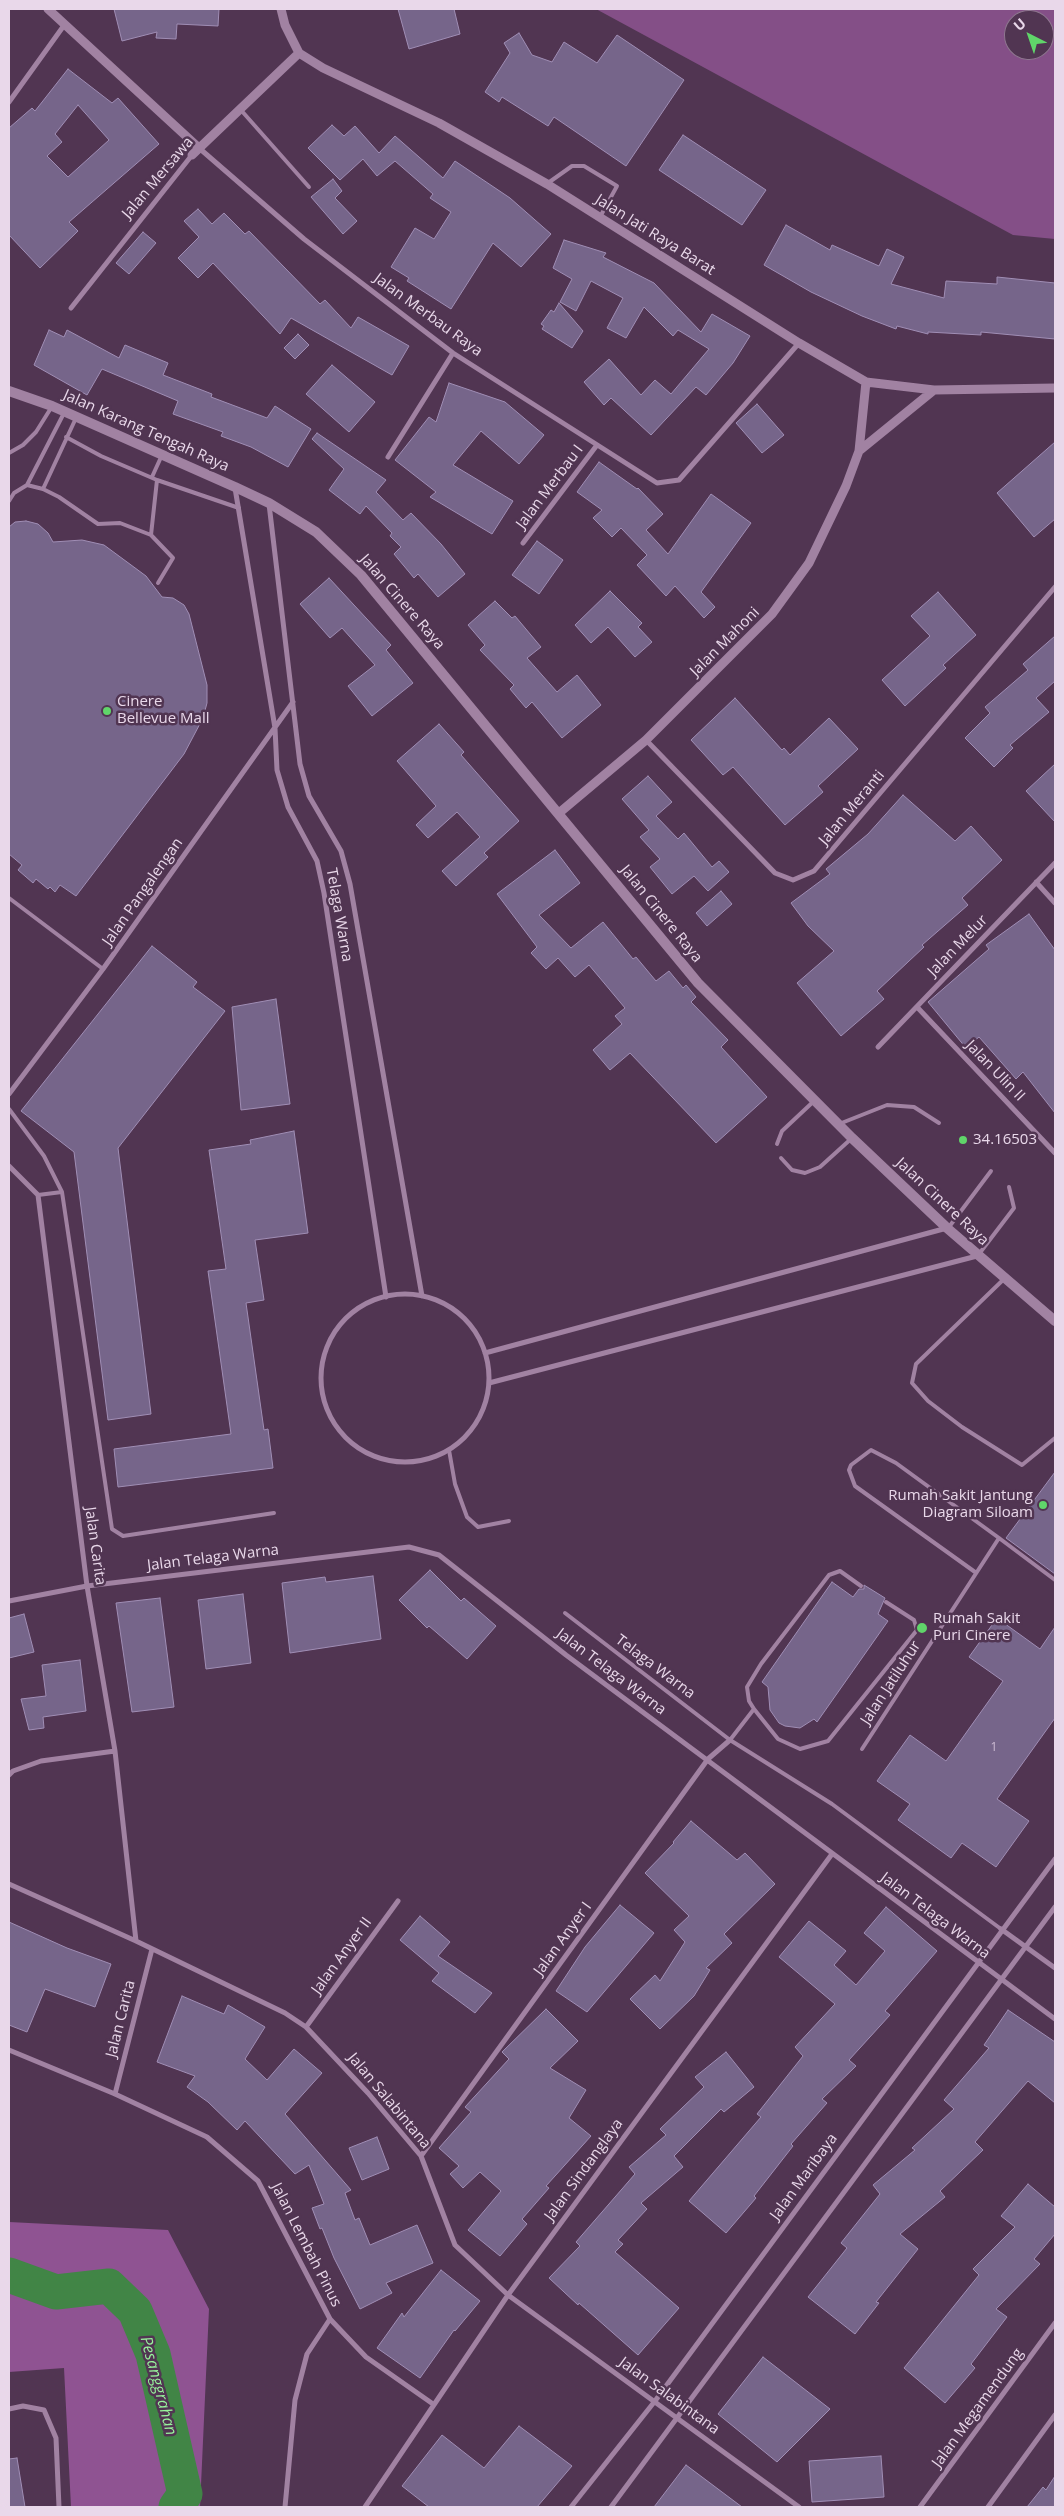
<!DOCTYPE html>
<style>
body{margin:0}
#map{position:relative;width:1064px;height:2516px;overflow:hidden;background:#513552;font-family:"Open Sans",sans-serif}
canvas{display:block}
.frame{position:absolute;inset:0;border:10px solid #e9d8ea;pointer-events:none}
.north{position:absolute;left:1004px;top:10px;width:50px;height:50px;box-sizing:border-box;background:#513552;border:1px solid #8e768f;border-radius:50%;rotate:319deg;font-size:14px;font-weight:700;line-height:20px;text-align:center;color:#e9d8ea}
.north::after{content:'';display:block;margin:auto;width:18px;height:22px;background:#60d56a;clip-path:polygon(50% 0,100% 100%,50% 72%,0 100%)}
</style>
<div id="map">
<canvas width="1064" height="2516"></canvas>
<div class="frame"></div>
<div class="north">U</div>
</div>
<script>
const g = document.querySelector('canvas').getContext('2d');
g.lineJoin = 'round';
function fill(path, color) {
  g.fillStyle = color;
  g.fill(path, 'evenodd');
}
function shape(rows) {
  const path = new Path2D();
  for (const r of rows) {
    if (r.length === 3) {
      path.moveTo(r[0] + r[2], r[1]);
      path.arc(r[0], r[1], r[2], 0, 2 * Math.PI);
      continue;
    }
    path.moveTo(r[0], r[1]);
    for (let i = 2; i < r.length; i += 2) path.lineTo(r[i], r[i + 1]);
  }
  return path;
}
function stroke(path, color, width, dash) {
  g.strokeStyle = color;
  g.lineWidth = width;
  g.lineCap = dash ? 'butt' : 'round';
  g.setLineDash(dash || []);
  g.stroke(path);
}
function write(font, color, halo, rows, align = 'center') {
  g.font = font + ' "Open Sans",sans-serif';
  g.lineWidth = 5;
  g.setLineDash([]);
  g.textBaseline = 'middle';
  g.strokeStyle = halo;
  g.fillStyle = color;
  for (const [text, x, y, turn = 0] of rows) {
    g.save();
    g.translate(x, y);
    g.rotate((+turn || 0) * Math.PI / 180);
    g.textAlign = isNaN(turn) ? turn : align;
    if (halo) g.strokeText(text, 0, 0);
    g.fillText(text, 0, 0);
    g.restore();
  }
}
fill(shape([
 [596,9,1055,9,1055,239,1013,235],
 [1014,20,1044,20,1044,50,1014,50]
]), '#844f87');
fill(shape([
 [9,2222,168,2230,209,2309,200,2507,71,2507,64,2368,9,2372]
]), '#8f5392');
stroke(shape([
 [9,2275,56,2292,109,2286,135,2311,153,2354,185,2494,176,2507]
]), '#418546', 35);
const building = shape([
 [114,9,219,9,218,26,177,24,176,39,156,38,157,32,122,41,114,9],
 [398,9,454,9,460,34,409,49,398,9],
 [519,33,532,55,552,62,564,42,597,63,617,35,684,80,626,166,554,117,548,126,502,97,499,102,485,92,510,53,504,43,519,33],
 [68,69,112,103,118,98,159,144,69,222,78,231,40,268,9,235,9,128,32,108,35,111,68,69],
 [78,105,109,140,68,177,47,156,62,142,55,134,78,105],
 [332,125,344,136,355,126,379,153,395,136,443,178,455,161,510,198,551,234,521,267,493,243,451,309,407,281,409,278,391,267,415,228,434,239,451,212,430,198,433,194,395,161,377,176,363,159,340,180,308,148,332,125],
 [683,135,766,190,742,225,659,170,683,135],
 [333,179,342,191,335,198,357,221,343,234,311,197,333,179],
 [198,209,212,224,224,213,245,234,249,231,320,304,325,300,351,328,358,317,409,346,392,375,291,318,280,334,213,263,198,278,178,258,199,237,184,221,198,209],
 [786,225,830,250,832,245,879,266,887,249,904,257,891,284,944,298,946,281,997,284,997,277,1055,283,1055,339,981,332,981,335,928,332,928,334,897,326,896,329,862,316,811,292,764,265,786,225],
 [143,232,156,243,129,274,116,263,143,232],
 [564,240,606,253,603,257,654,283,701,332,712,314,750,336,733,363,706,395,696,387,651,435,611,398,604,405,584,382,609,359,641,395,655,380,671,394,709,349,678,330,673,336,644,307,626,338,607,328,623,298,591,281,576,311,560,302,572,279,553,268,564,240],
 [559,303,583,331,572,348,542,329,544,326,541,324,551,310,554,312,559,303],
 [49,330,64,337,67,330,119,358,125,345,168,363,163,375,212,394,211,397,267,418,275,406,311,429,288,467,251,447,221,436,223,432,173,414,178,401,102,369,87,395,34,365,49,330],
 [298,334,309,345,295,359,284,348,298,334],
 [332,365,375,402,349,432,306,394,332,365],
 [449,383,505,402,544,435,519,464,481,431,453,465,513,501,492,534,430,497,436,492,395,460,429,417,436,422,449,383],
 [757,404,784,435,762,453,736,423,757,404],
 [317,433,386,480,376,492,403,520,411,513,441,544,465,574,438,597,418,574,414,578,394,554,401,547,390,536,392,533,366,506,360,514,329,490,344,469,312,439,317,433],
 [1055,442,1055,519,1034,537,997,493,1055,442],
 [599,462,637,489,638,488,663,514,646,530,668,554,711,494,751,523,701,592,715,607,704,618,675,586,666,596,637,565,647,555,621,528,612,537,593,518,602,510,577,492,599,462],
 [26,521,38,524,48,533,53,542,82,540,104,545,146,576,162,597,173,598,184,605,189,614,207,685,207,703,203,718,184,754,76,896,60,885,55,892,50,887,48,889,36,879,33,883,18,870,22,865,9,854,9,527,15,522,26,521],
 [537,541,563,560,539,594,512,575,537,541],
 [329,578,391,645,386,650,413,683,372,716,348,686,375,665,342,628,330,638,300,604,329,578],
 [610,591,642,623,638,627,652,642,635,657,608,627,591,643,575,625,610,591],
 [938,592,976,635,943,665,946,668,905,706,882,680,930,636,911,616,938,592],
 [495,601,512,618,515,616,541,647,527,658,557,692,577,675,601,705,562,738,532,702,526,708,510,689,514,685,480,650,485,645,468,625,495,601],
 [1055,636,1055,681,1036,698,1049,712,1010,745,1013,748,994,767,965,738,990,713,985,707,1028,670,1023,664,1055,636],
 [735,698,782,750,784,748,790,755,829,718,858,749,818,786,823,792,785,825,733,767,723,775,691,740,735,698],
 [439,724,464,752,461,755,519,821,484,853,488,857,456,886,442,871,480,837,457,812,428,838,416,825,436,806,397,761,439,724],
 [1055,764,1055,822,1026,791,1055,764],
 [648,776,672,802,656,816,678,839,684,833,712,867,719,861,729,872,708,891,694,876,672,894,650,867,660,859,640,837,649,830,622,799,648,776],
 [903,795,955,841,971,826,1002,860,962,898,968,905,922,945,924,947,877,991,884,999,841,1036,797,983,834,951,808,926,791,903,830,874,826,869,868,834,903,795],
 [555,850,580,883,539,915,571,948,603,922,633,959,636,957,656,981,669,971,683,988,686,985,696,997,691,1002,728,1040,721,1047,767,1097,716,1143,630,1053,610,1070,593,1050,622,1024,615,1016,625,1008,589,965,575,977,558,958,546,969,531,953,537,947,497,894,555,850],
 [721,891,732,904,707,926,696,913,721,891],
 [1029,914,1055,950,1055,1113,1023,1072,1016,1079,979,1037,966,1048,928,1002,989,949,986,945,1029,914],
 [152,946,197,982,193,987,225,1011,118,1148,151,1414,108,1420,74,1152,21,1111,152,946],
 [276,999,290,1104,241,1110,232,1007,276,999],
 [294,1131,308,1233,255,1240,264,1300,246,1303,264,1430,268,1429,273,1468,118,1487,114,1449,231,1434,208,1271,226,1269,209,1150,251,1144,250,1140,294,1131],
 [1055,1472,1055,1574,1006,1538,1055,1472],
 [430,1570,461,1601,464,1598,496,1626,467,1659,429,1626,427,1628,399,1600,430,1570],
 [373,1576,381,1639,290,1653,282,1583,325,1577,326,1582,373,1576],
 [832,1582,853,1597,859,1589,864,1589,864,1585,885,1598,878,1614,888,1621,817,1722,814,1719,800,1728,785,1726,779,1723,770,1710,768,1687,762,1682,832,1582],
 [243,1594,251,1663,206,1669,198,1600,243,1594],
 [160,1598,174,1707,132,1712,116,1603,160,1598],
 [24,1614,34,1652,9,1658,9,1618,24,1614],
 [997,1618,1040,1649,1055,1627,1055,1718,997,1799,1029,1821,996,1867,962,1843,951,1858,898,1820,910,1804,877,1781,910,1735,946,1761,1003,1681,969,1657,997,1618],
 [80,1660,86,1711,43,1717,44,1728,29,1730,21,1699,46,1696,42,1665,80,1660],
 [691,1821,737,1860,745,1853,775,1884,724,1934,732,1943,706,1968,710,1970,694,1996,660,2029,630,1999,655,1975,660,1981,685,1942,674,1930,689,1916,645,1873,674,1843,673,1842,691,1821],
 [620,1905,654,1933,587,2012,556,1991,585,1947,620,1905],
 [886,1907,937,1951,885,2011,890,2015,849,2060,856,2066,822,2099,827,2103,791,2144,793,2146,754,2196,756,2198,726,2233,689,2201,761,2117,757,2114,803,2056,795,2047,835,2004,779,1957,809,1921,846,1951,834,1965,856,1985,885,1951,864,1933,886,1907],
 [420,1916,450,1942,438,1956,492,1993,475,2013,432,1981,439,1973,400,1940,420,1916],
 [9,1922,67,1948,111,1964,95,2007,45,1989,27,2032,9,2025,9,1922],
 [182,1996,224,2014,228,2005,265,2027,245,2059,267,2080,294,2049,322,2073,285,2114,351,2190,345,2193,355,2220,359,2218,370,2245,417,2225,433,2263,386,2283,392,2293,360,2309,334,2258,322,2228,320,2229,312,2208,324,2204,309,2165,295,2174,245,2121,237,2130,208,2102,187,2087,195,2076,157,2062,182,1996],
 [546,2009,578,2041,550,2068,586,2090,569,2118,591,2136,546,2186,549,2188,522,2219,527,2224,500,2256,468,2230,501,2191,480,2172,463,2188,450,2174,459,2166,439,2148,471,2112,465,2107,509,2059,502,2052,546,2009],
 [1008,2010,1055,2042,1055,2103,1028,2081,975,2142,983,2150,940,2191,945,2197,900,2234,918,2249,876,2302,879,2303,855,2334,808,2297,847,2248,841,2243,880,2194,873,2185,915,2150,912,2148,954,2109,944,2100,989,2048,984,2045,1008,2010],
 [726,2052,754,2087,724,2112,721,2109,674,2156,683,2167,641,2203,647,2209,618,2240,623,2244,615,2252,679,2308,638,2355,579,2303,578,2305,549,2278,580,2246,576,2242,635,2174,629,2167,666,2135,660,2129,704,2087,695,2077,726,2052],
 [377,2137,389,2169,362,2180,349,2148,377,2137],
 [1028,2184,1055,2207,1055,2234,1034,2259,1040,2264,996,2309,1007,2317,971,2364,975,2368,945,2403,904,2368,979,2275,973,2269,1015,2227,1001,2216,1028,2184],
 [441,2270,480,2301,455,2331,454,2330,420,2378,377,2348,402,2313,404,2317,441,2270],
 [763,2357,830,2409,777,2462,718,2414,763,2357],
 [519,2426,572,2466,537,2507,429,2507,402,2486,442,2435,484,2468,519,2426],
 [881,2456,884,2497,812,2502,809,2461,881,2456],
 [17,2458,25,2507,9,2507,9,2459,17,2458],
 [686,2465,742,2507,654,2507,686,2465],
 [1055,2476,1055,2507,1027,2507,1043,2487,1046,2490,1055,2476]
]);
fill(building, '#76658a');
stroke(building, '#a08eb5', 1);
stroke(shape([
 [240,109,309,187],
 [548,183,572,166,584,166,617,186,600,217],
 [66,437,101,456,157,480,239,508],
 [9,453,23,445,36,432,51,408],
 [152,477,162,455],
 [27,485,43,489,59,497,98,524,120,523,151,535,173,558,158,583],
 [43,489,76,418],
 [9,501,14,493,27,485,64,413],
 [151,535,157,480],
 [9,898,103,969],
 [9,1109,44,1156,62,1192,112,1529,123,1536,274,1513],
 [839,1124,887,1105,914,1107,939,1123],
 [777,1144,782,1131,814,1101],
 [781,1158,792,1170,805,1173,820,1167,852,1138],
 [38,1195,62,1192],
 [949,1227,991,1171],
 [979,1254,1014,1208,1009,1187],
 [1004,1279,916,1364,912,1383,928,1401,962,1427,1022,1465,1055,1438],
 [449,1450,455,1484,467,1517,478,1527,509,1521],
 [975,1572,855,1486,849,1470,851,1465,871,1450,896,1463,999,1538],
 [565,1613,730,1740,832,1804,1001,1929],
 [754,1709,778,1739,800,1749,828,1741,917,1630,914,1620,886,1602],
 [730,1740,754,1709,749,1701,747,1687,761,1664,829,1575,840,1571,861,1586],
 [862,1749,999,1538,1055,1580]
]), '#a182a2', 4);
stroke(shape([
 [9,102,65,24],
 [199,148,304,239,453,353,657,483,679,480,799,343],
 [71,308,192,155],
 [388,457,453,353],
 [235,488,275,728,277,770,288,807,317,861,324,893,386,1297],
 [269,504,300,764,309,796,341,851,350,884,422,1296],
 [523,543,597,445],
 [646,740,775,873,793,880,814,871,1055,587],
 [1036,882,1055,903],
 [917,1007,1055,1153],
 [878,1047,1055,863],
 [9,1094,103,969,293,702],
 [9,1166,38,1195,87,1586,115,1751,136,1941],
 [405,1378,84],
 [485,1353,947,1228],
 [489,1383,977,1256],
 [9,1601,87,1586,409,1547,439,1555,566,1655,1055,2019],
 [9,1775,13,1771,41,1761,115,1751],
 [9,1884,136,1941,285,2013,306,2027,368,2093,421,2156,455,2245,508,2295,799,2507],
 [1001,1929,1055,1968],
 [306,2027,398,1901],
 [9,2050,115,2094,207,2137,258,2181,330,2319,366,2357,433,2404],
 [115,2094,152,1949],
 [421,2156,708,1759,730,1740],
 [9,2409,23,2406,44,2410,56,2438,59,2507],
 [285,2507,295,2400,307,2354,330,2319],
 [365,2507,508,2295,832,1854],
 [571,2507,655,2401,1055,1859],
 [611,2507,1055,1907],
 [920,2507,1055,2323],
 [988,2507,1055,2415]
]), '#a182a2', 5);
stroke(shape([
 [48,9,199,148],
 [281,9,285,25,299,53,323,68,439,123,547,184,799,343,866,382,934,390,1055,388],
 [192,155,299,53],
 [859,451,934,390],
 [559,813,646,740,772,614,809,563,846,486,859,451,866,382]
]), '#a182a2', 9);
stroke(shape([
 [9,391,52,406,235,487,269,503,316,532,361,575,698,983,852,1138,947,1228,1055,1321]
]), '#a182a2', 10);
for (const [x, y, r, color] of [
 [107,711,5,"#60d56a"],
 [963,1140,5,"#60d56a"],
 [1043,1505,5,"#60d56a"],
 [922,1628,6,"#60d56a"]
]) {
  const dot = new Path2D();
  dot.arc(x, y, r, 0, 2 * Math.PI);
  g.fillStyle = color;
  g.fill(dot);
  stroke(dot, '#513552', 2);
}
write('12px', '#ccbbd2', null, [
 ["1",994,1748]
]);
write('15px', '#e9d8ea', '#513552', [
 ["Jalan Mersawa",158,178,-50],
 ["Jalan Jati Raya Barat",655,235,32],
 ["Jalan Merbau Raya",428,315,36],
 ["Jalan Karang Tengah Raya",146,431,24],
 ["Jalan Merbau I",550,487,-53],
 ["Jalan Cinere Raya",402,602,49],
 ["Jalan Mahoni",725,642,-45],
 ["Jalan Meranti",852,808,-50],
 ["Jalan Pangalengan",143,892,-55],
 ["Jalan Cinere Raya",661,914,51],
 ["Telaga Warna",339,915,80],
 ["Jalan Melur",958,946,-46],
 ["Jalan Ulin II",995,1071,46],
 ["Jalan Cinere Raya",942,1202,43],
 ["Jalan Carita",95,1546,82],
 ["Jalan Telaga Warna",213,1558,-7],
 ["Telaga Warna",655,1667,37],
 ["Jalan Telaga Warna",611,1672,37],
 ["Jalan Jatiluhur",891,1683,-57],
 ["Jalan Telaga Warna",935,1916,37],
 ["Jalan Anyer I",563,1939,-54],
 ["Jalan Anyer II",342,1956,-54],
 ["Jalan Carita",121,2019,-76],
 ["Jalan Salabintana",389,2101,50],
 ["Jalan Sindanglaya",584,2170,-54],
 ["Jalan Maribaya",804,2177,-54],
 ["Jalan Lembah Pinus",306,2245,63],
 ["Jalan Salabintana",669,2396,36],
 ["Jalan Megamendung",978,2408,-54]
]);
write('15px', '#e9d8ea', '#513552', [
 ["Cinere",117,702],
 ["Bellevue Mall",117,719],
 ["34.16503",973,1140],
 ["Rumah Sakit Jantung",1033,1496,"right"],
 ["Diagram Siloam",1033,1513,"right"],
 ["Rumah Sakit",933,1619],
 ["Puri Cinere",933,1636]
], 'left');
write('italic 16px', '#98f39c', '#513552', [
 ["Pesanggrahan",158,2386,75]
]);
</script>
